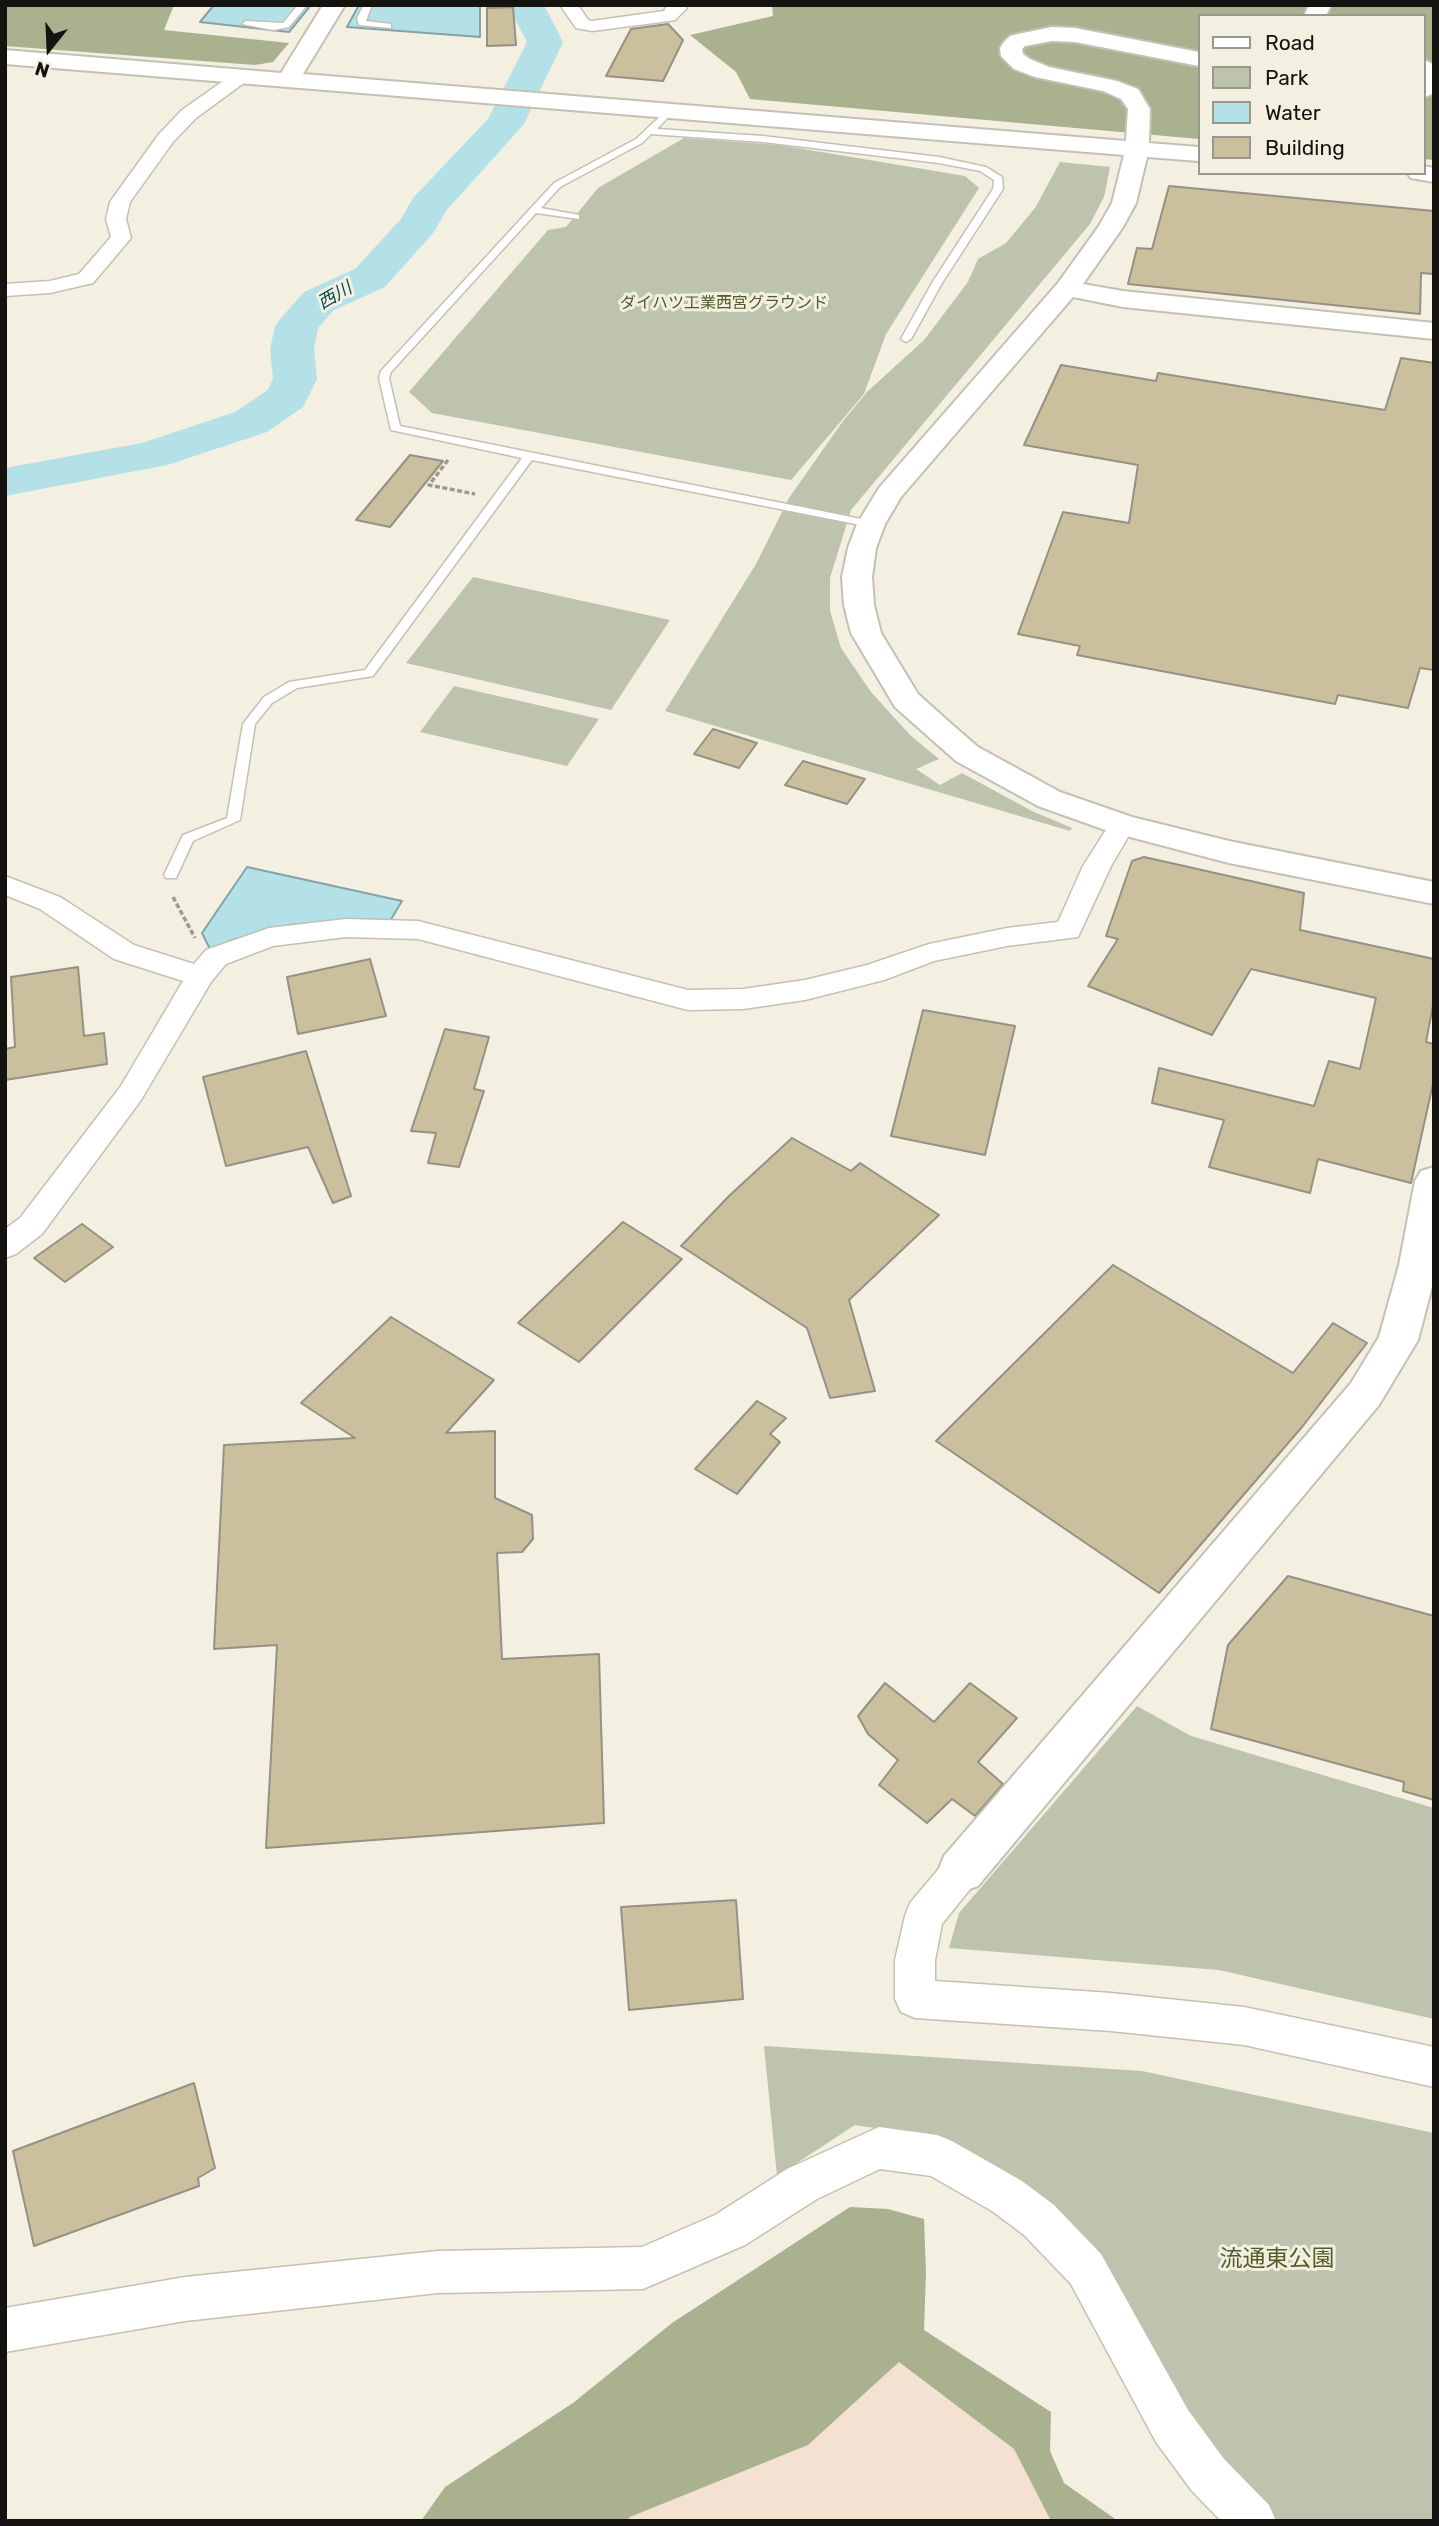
<!DOCTYPE html>
<meta charset="utf-8">
<style>
body{margin:0}
#map{position:relative;width:1439px;height:2526px;overflow:hidden;background:#f3efe1;font-family:Rubik,sans-serif}
canvas{display:block}
.frame{position:absolute;inset:0;border:7px solid #15130f;pointer-events:none}
.legend{position:absolute;left:1198px;top:14px;width:228px;height:161px;box-sizing:border-box;background:#f3efe1;border:2px solid #9a978d;margin:0;padding:9px 12px;list-style:none;font-size:21px;color:#15130f}
.legend li{display:flex;align-items:center;gap:14px;height:35px}
.legend b{width:35px;border:2px solid #9a978d}
.north{position:absolute;left:14px;top:14px;width:70px;height:70px;-webkit-text-stroke:5px #f3efe1;paint-order:stroke;rotate:198deg;font-size:19px;font-weight:700;line-height:28px;text-align:center;color:#15130f}
.north::after{content:'';display:block;margin:auto;width:24px;height:32px;background:#15130f;clip-path:polygon(50% 0,100% 100%,50% 72%,0 100%)}
</style>
<div id="map">
<canvas width="1439" height="2526"></canvas>
<div class="frame"></div>
<ul class="legend">
<li><b style="height:9px;background:#fff"></b>Road</li>
<li><b style="height:19px;background:#bdc3ad"></b>Park</li>
<li><b style="height:19px;background:#b3e1e7"></b>Water</li>
<li><b style="height:19px;background:#cbc09d"></b>Building</li>
</ul>
<div class="north">N</div>
</div>
<script>
const g = document.querySelector('canvas').getContext('2d');
g.lineJoin = 'round';
function fill(path, color) {
  g.fillStyle = color;
  g.fill(path, 'evenodd');
}
function shape(rows) {
  const path = new Path2D();
  for (const r of rows) {
    path.moveTo(r[0], r[1]);
    for (let i = 2; i < r.length; i += 2) path.lineTo(r[i], r[i + 1]);
  }
  return path;
}
function stroke(path, color, width, dash) {
  g.strokeStyle = color;
  g.lineWidth = width;
  g.lineCap = dash ? 'butt' : 'round';
  g.setLineDash(dash || []);
  g.stroke(path);
}
function write(font, color, halo, rows, align = 'center') {
  g.font = font + ' Rubik,"Noto Sans JP",sans-serif';
  g.lineWidth = 6;
  g.setLineDash([]);
  g.textBaseline = 'middle';
  g.strokeStyle = halo;
  g.fillStyle = color;
  for (const [text, x, y, turn = 0] of rows) {
    g.save();
    g.translate(x, y);
    g.rotate((+turn || 0) * Math.PI / 180);
    g.textAlign = isNaN(turn) ? turn : align;
    if (halo) g.strokeText(text, 0, 0);
    g.fillText(text, 0, 0);
    g.restore();
  }
}
fill(shape([
 [899,2361,1014,2449,1051,2521,627,2521,630,2517,808,2445]
]), '#f5e1d1');
fill(shape([
 [684,138,779,145,965,176,979,188,886,334,864,394,791,480,432,413,409,392,548,230,566,227,598,188],
 [1060,162,1110,167,1104,197,1090,224,851,510,830,578,830,611,841,648,871,692,911,736,939,759,916,769,940,785,962,773,1032,811,1072,828,1070,831,665,711,756,564,789,498,843,421,867,392,924,340,968,282,978,259,1006,243,1035,208],
 [473,577,670,620,611,710,406,663],
 [454,686,599,719,567,766,420,732],
 [1137,1706,1191,1736,1434,1808,1434,2019,1219,1970,949,1948,959,1913],
 [764,2046,1142,2071,1434,2133,1434,2521,1275,2521,1207,2454,1098,2255,952,2140,855,2125,777,2176]
]), '#bdc3ad');
fill(shape([
 [5,5,174,5,164,30,289,43,273,62,255,65,5,46],
 [772,5,1434,5,1434,160,1423,159,1423,16,1199,16,1199,139,750,99,736,72,690,35,773,16],
 [850,2207,888,2209,924,2219,926,2273,924,2330,1051,2412,1050,2451,1064,2483,1118,2521,1051,2521,1014,2449,899,2362,808,2445,630,2517,627,2521,421,2521,445,2487,573,2403,672,2323]
]), '#a9b18f');
const water = shape([
 [214,5,311,5,289,32,200,22,214,5],
 [359,5,480,5,480,37,347,27,359,5],
 [247,867,402,901,390,921,359,919,289,925,235,939,210,949,202,933,247,867]
]);
fill(water, '#b3e1e7');
stroke(water, '#84a3a6', 2);
fill(shape([
 [508,5,544,5,563,42,524,124,446,211,434,232,385,287,334,310,318,328,314,349,317,379,303,407,267,432,167,465,5,496,5,468,142,443,235,412,268,390,273,379,270,349,275,326,282,317,304,292,355,269,401,219,413,198,488,119,527,42,508,5]
]), '#b3e1e7');
const building = shape([
 [513,7,516,45,487,46,487,8,513,7],
 [668,24,683,40,663,81,606,76,631,29,668,24],
 [1169,186,1434,211,1434,274,1421,273,1420,314,1128,284,1137,248,1152,249,1169,186],
 [1401,358,1434,363,1434,670,1420,668,1408,708,1338,695,1335,704,1077,655,1080,646,1018,634,1063,512,1129,523,1138,465,1024,445,1061,365,1156,381,1158,373,1385,410,1401,358],
 [410,455,443,461,390,527,356,520,410,455],
 [713,729,757,743,739,768,694,754,713,729],
 [803,761,865,779,847,804,785,785,803,761],
 [1144,857,1304,893,1300,930,1434,959,1434,1000,1426,1042,1434,1044,1434,1079,1411,1183,1318,1159,1310,1193,1209,1167,1224,1120,1152,1103,1159,1068,1314,1106,1329,1061,1360,1069,1376,998,1251,969,1212,1035,1088,986,1118,939,1106,936,1132,861,1144,857],
 [370,959,386,1016,298,1034,287,977,370,959],
 [78,967,84,1036,104,1033,107,1064,5,1080,5,1049,15,1047,11,977,78,967],
 [923,1010,1015,1026,985,1155,891,1136,923,1010],
 [445,1029,489,1037,474,1089,484,1091,459,1167,428,1163,436,1133,411,1131,445,1029],
 [306,1051,351,1196,333,1203,308,1147,226,1166,203,1077,306,1051],
 [792,1138,851,1171,860,1163,939,1215,849,1300,875,1391,830,1398,807,1328,681,1246,730,1195,792,1138],
 [623,1222,682,1259,579,1362,518,1323,623,1222],
 [82,1224,113,1247,65,1282,34,1258,82,1224],
 [1113,1265,1293,1373,1333,1323,1367,1343,1302,1427,1159,1593,936,1441,1113,1265],
 [391,1317,494,1380,446,1433,495,1431,495,1498,532,1515,533,1539,522,1552,497,1553,502,1659,599,1654,604,1823,266,1848,277,1645,214,1649,224,1445,355,1438,301,1403,391,1317],
 [757,1401,786,1418,770,1434,780,1442,737,1494,695,1469,757,1401],
 [1288,1576,1434,1616,1434,1800,1403,1791,1404,1782,1211,1729,1228,1645,1288,1576],
 [885,1683,934,1722,970,1683,1017,1718,978,1762,1003,1784,975,1816,952,1799,927,1823,879,1785,898,1760,868,1734,858,1716,885,1683],
 [736,1900,743,1999,629,2010,621,1907,736,1900],
 [194,2083,215,2168,198,2178,199,2186,34,2246,13,2151,194,2083]
]);
fill(building, '#cbc09d');
stroke(building, '#959185', 2);
const lane = shape([
 [298,5,307,5,289,27,273,30,242,24,246,21,283,23,298,5],
 [364,5,372,5,366,21,391,24,391,28,359,25,357,18,364,5],
 [669,108,674,111,657,129,763,136,939,157,986,167,1002,177,1003,189,942,283,911,339,906,342,901,339,932,283,993,189,994,180,980,171,939,163,763,142,651,134,642,143,560,187,541,208,579,215,579,219,536,213,391,372,389,378,400,426,871,521,877,524,871,527,532,460,373,676,297,688,272,703,255,724,240,820,193,841,176,878,166,878,164,875,183,835,227,818,243,724,264,697,289,682,365,670,522,458,391,430,379,378,381,371,554,183,636,139,669,108]
]);
const street = shape([
 [560,5,578,5,588,20,592,21,664,11,667,5,685,5,687,8,675,20,669,21,592,31,576,28,560,5],
 [242,71,248,72,251,76,248,80,196,118,173,142,130,202,126,219,131,238,93,283,50,293,5,296,5,284,50,281,79,274,111,237,106,219,110,202,159,134,182,110,236,72,242,71],
 [1122,817,1131,819,1135,825,1111,866,1078,937,1007,946,934,961,884,980,805,1000,743,1009,688,1010,418,939,346,937,273,946,226,964,211,982,141,1100,42,1234,16,1254,5,1258,5,1229,20,1218,121,1086,183,981,114,959,40,909,5,895,5,876,60,897,134,945,194,964,206,950,269,928,346,919,418,921,688,990,743,989,805,980,867,965,929,944,1007,928,1058,922,1083,866,1113,819,1122,817],
 [961,1853,975,1859,980,1871,975,1883,942,1924,935,1960,935,1981,1111,1993,1244,2007,1434,2047,1434,2087,1244,2045,1111,2031,915,2018,901,2012,895,1999,895,1960,905,1916,910,1903,947,1859,961,1853],
 [879,2127,937,2135,952,2141,1022,2181,1054,2205,1101,2254,1188,2410,1224,2459,1269,2505,1276,2521,1221,2521,1192,2491,1156,2442,1071,2284,1024,2235,992,2211,931,2176,880,2169,817,2199,745,2245,643,2289,438,2293,185,2321,5,2352,5,2308,185,2277,438,2251,642,2247,715,2215,787,2169,879,2127]
]);
const secondary = shape([
 [323,5,345,5,303,74,1126,141,1128,109,1121,99,1103,91,1035,77,1014,69,1001,56,1000,48,1003,43,1010,36,1018,34,1052,27,1075,28,1199,52,1199,66,1075,42,1052,41,1025,46,1022,49,1023,54,1030,59,1049,67,1117,81,1138,89,1150,109,1149,143,1199,147,1199,161,1147,157,1136,203,1123,227,1083,284,1123,291,1434,323,1434,339,1123,307,1073,297,919,476,901,497,885,524,876,548,872,577,874,605,881,633,918,694,948,721,978,747,1060,792,1132,817,1229,841,1434,882,1434,904,1229,863,1111,832,1038,806,956,761,895,707,851,633,844,605,842,577,848,548,857,524,879,488,1058,283,1099,226,1112,203,1124,155,5,64,5,50,281,73,323,5],
 [1309,5,1331,5,1326,16,1304,16,1309,5],
 [1423,59,1434,65,1434,93,1423,98,1423,59],
 [1423,166,1434,168,1434,182,1411,178,1407,173,1423,173,1423,166],
 [1434,1167,1434,1279,1418,1340,1379,1405,978,1886,961,1892,944,1886,938,1871,944,1856,1351,1383,1379,1337,1399,1265,1415,1181,1421,1171,1434,1167]
]);
stroke(lane, '#c4c0b3', 3);
stroke(street, '#c4c0b3', 3);
stroke(secondary, '#c4c0b3', 4);
stroke(shape([
 [448,460,429,485,475,494],
 [173,897,195,938]
]), '#9e9a90', 3.5, [5, 2.5]);
fill(lane, '#fff');
fill(street, '#fff');
fill(secondary, '#fff');
write('16px', '#525c26', '#f3efe1', [
 ["ダイハツ工業西宮グラウンド",724,303]
]);
write('italic 18px', '#044a51', '#f3efe1', [
 ["西川",335,296,-30]
]);
write('23px', '#525c26', '#f3efe1', [
 ["流通東公園",1277,2259]
]);
</script>
